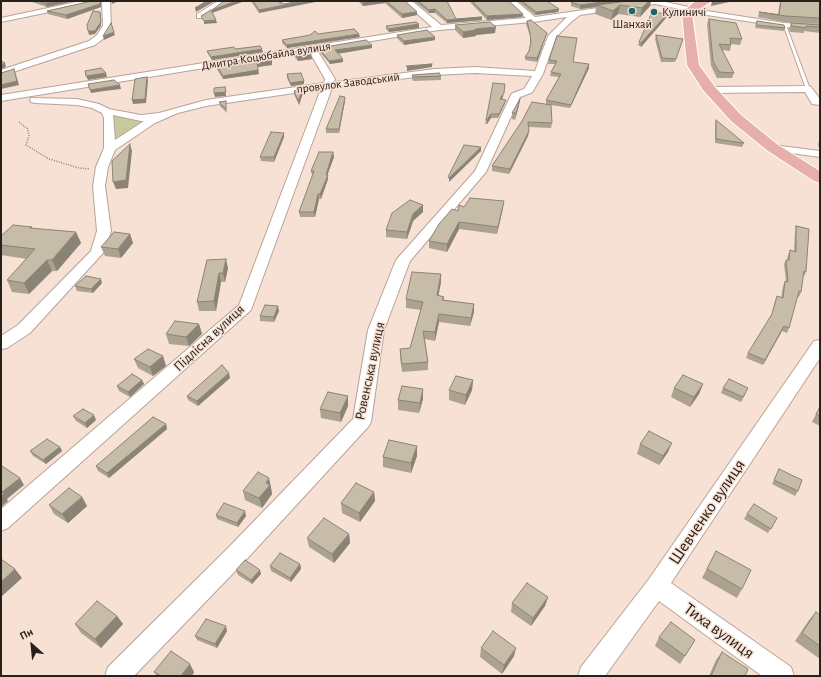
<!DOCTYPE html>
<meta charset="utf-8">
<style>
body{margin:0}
#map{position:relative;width:821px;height:677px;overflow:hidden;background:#f7e1d4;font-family:"Alegreya Sans",sans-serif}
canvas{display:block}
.frame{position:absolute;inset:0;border:2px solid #28201b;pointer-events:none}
.north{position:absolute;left:12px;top:625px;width:40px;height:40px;-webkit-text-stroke:3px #f7e1d4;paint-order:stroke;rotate:333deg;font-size:11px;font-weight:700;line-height:16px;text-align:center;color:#28201b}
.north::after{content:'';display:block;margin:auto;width:14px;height:18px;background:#28201b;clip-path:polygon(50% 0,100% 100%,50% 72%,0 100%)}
</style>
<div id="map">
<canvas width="821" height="677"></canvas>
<div class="frame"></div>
<div class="north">Пн</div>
</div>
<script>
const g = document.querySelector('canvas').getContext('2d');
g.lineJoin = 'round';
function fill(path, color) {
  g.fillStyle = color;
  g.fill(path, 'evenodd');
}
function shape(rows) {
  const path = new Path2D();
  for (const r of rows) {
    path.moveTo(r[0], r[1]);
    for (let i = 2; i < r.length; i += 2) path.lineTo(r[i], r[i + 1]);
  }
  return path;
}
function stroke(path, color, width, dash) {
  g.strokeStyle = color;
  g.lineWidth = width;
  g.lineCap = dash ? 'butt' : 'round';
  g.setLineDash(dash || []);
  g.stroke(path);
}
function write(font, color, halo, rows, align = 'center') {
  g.font = font + ' "Alegreya Sans",sans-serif';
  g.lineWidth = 3;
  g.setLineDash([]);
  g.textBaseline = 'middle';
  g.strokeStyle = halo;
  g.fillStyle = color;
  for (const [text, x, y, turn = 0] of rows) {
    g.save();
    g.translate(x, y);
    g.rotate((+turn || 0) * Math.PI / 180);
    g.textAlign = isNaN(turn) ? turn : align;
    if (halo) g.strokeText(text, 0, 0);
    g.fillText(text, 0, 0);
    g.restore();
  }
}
fill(shape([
 [106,111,124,115,161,116,110,148]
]), '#c7c99a');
const service = shape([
 [783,24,786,25,810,89,810,90,806,89,783,24]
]);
const minor = shape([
 [81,1,97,1,93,3,1,22,1,18,81,1],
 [102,1,110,1,111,26,103,39,95,45,1,76,1,70,89,41,97,35,103,26,102,1],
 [218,1,227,1,203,18,197,18,197,14,218,1],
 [287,1,301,1,300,3,283,6,279,4,287,1],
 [403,1,412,1,441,25,526,18,508,1,516,1,535,17,647,1,661,1,707,11,784,23,820,25,820,29,784,27,707,15,655,4,580,15,571,22,556,37,543,74,533,91,531,93,520,97,486,172,410,261,384,330,371,422,368,427,244,562,134,676,105,676,108,667,228,548,353,419,368,330,396,260,475,171,511,95,513,93,524,89,532,76,475,73,435,75,344,85,332,88,251,310,8,528,1,531,1,509,239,305,321,89,206,106,178,113,155,123,115,150,108,167,105,186,111,231,104,252,30,333,7,348,1,349,1,336,18,325,91,251,97,231,93,186,96,167,104,148,104,118,102,113,92,108,77,105,35,103,31,102,30,100,31,98,77,99,99,104,109,109,141,115,159,113,206,100,324,83,325,79,309,51,1,101,1,95,432,27,403,1],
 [567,17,548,36,535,71,475,67,435,69,334,82,335,79,317,50,439,30,533,22,567,17],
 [113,115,141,121,144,121,115,140,113,115],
 [808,86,811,87,820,99,820,105,812,104,805,92,710,93,705,90,710,87,808,86],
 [773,145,820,151,820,157,769,150,767,148,769,146,773,145],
 [820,340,820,358,671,583,791,667,794,676,762,676,659,601,605,676,578,676,581,667,649,579,814,341,820,340]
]);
const primary = shape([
 [698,1,712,1,692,14,699,65,715,87,741,115,778,145,820,171,820,183,814,181,768,151,731,121,703,90,687,65,682,13,693,3,698,1]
]);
stroke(service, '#b8a397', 2);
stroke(minor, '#b8a397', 2);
stroke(primary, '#fff', 2);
stroke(shape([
 [19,122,28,129,29,136,26,145,49,159,79,168,90,169]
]), '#8f8077', 1.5, [1, 1.5]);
fill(service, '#fff');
fill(minor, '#fff');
fill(primary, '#e6afab');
fill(shape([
 [29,1,74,1,47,7],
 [93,1,101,1,101,7,67,19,48,14,47,11],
 [251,1,283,1,259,13],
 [358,1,405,1,417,15,402,18,385,3,363,6],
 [414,1,447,1,456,19,482,20,447,23,435,13,429,13],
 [469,1,509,1,522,17,487,20],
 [518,1,547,1,559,9,558,12,535,15],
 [651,1,650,6,640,17,618,14,611,20,595,14,596,7,580,9,571,6,571,2],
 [780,1,820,1,820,24,784,22,758,17,759,12,778,14],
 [666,18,641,47,638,45,639,42],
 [709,19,742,39,740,45,731,44,731,45,730,51,722,50,734,73,732,78,717,78,711,66,707,24],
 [527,21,547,33,546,36,537,62,525,60,525,57,529,51,530,44,530,36,526,24],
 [757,21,785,28,784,31,755,28],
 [791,23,820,25,820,33,804,31,804,33,790,32,789,29],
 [455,25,495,33,476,35,476,36,463,38,455,30],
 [386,26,419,28,389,32,386,29],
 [397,35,435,40,404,45,397,38],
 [656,35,683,39,675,62,661,62,655,39],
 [360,37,287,48,282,43,282,40],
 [319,48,372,48,338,54,343,62,330,64,319,51],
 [235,49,263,52,212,60,208,54,207,51],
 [293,52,311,55,312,59,298,61,293,55],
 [549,60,573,62,589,68,570,108,551,105,552,123,551,128,528,127,529,131,528,136,509,174,492,171,492,166,522,121,546,104,546,100,559,77,550,76,551,72,555,64,548,64],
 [272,61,272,65,258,67,259,74,223,79,216,68,216,64],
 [287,74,304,81,304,84,291,86,287,78],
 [412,75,441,76,441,80,413,81,412,79],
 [294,91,303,93,299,105,294,94],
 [503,97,502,99,506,100,505,103,498,118,491,118,487,124,485,124,486,120],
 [520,99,519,105,515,120,512,119,512,113],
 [226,101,226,104,227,113,220,106,219,102],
 [345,101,339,133,326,133,326,129],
 [716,120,744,143,742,147,715,143,715,124],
 [284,133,284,137,274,162,261,161,260,157],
 [819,141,820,141,820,149,818,145],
 [333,152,334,157,327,175,328,179,321,199,319,199,315,217,300,217,299,212,313,176,312,175,311,171],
 [423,205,423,212,413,221,407,239,386,237,386,230],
 [464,207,503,208,497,234,459,229,447,252,429,248,429,241,458,211],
 [796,226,806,272,804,276,803,276,801,292,799,297,797,296,789,328,787,333,782,331,763,365,746,358,748,353,771,317,775,301,777,296,781,298,783,286,785,281,786,281,784,264,786,260,787,260,788,255,790,250,794,251,795,231],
 [32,227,32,229,76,232,81,243,57,271,52,271,29,294,12,292,7,280,27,259,1,255,1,236],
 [130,234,133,243,121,258,105,256,101,247],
 [207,260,228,268,225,282,221,282,216,311,199,311,197,302],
 [441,274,441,282,438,295,444,297,444,300,474,304,474,312,470,326,439,322,435,341,425,339,428,362,428,370,402,372,400,357,400,349,410,348,421,310,406,308,406,299],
 [102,283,93,293,77,291,75,286],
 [279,311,274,322,260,321,260,316],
 [199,324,202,334,189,346,169,344,166,334],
 [163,356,166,366,153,376,138,368,134,359],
 [230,378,198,406,188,400,187,396],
 [142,380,144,384,130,397,119,391,117,386],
 [473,380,472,390,465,405,449,400,449,390],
 [703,384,699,394,690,407,671,397,674,388],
 [723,388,746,393,741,402,721,393],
 [423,389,423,399,419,413,398,410,398,400],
 [348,406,341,422,321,418,320,409],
 [820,406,820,426,812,422],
 [73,416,96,420,87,428,76,421],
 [166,424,167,429,109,478,98,471,96,466],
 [640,444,668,452,659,465,637,454],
 [417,446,417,456,411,473,383,467,383,457],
 [60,447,62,451,46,464,33,456,30,451],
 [779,469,798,491,795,496,772,484],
 [271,487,271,488,272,494,262,508,245,500,243,491],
 [374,492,375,501,360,522,342,513,341,503],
 [82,497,87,506,68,523,54,514,49,505],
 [747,514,777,518,768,533,744,519],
 [216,515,246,516,238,527,217,519],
 [349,534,350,543,334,563,309,547,307,538],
 [716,551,742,589,737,598,702,578],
 [300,564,301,569,291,582,271,571,270,566],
 [236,570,261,574,252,584,238,575],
 [548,597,545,606,531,626,511,612,512,603],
 [816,612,820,615,820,659,795,641,809,620],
 [117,616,123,624,101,648,81,633,75,624],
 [227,631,217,648,197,640,195,636],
 [659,637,695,640,680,664,655,646],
 [481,648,514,656,502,674,480,657],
 [722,652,745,676,709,676,716,660],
 [154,672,194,672,192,676,157,676]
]), '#aba290');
fill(shape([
 [58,1,74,1,47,7,46,3],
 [100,1,101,1,101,7,67,19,66,15],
 [111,1,119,1,112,4],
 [209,1,215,1,196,12,195,8],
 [236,1,245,1,212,13,212,10],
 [305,1,321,1,259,13,259,10],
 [377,1,385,1,385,3,363,6,363,2],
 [610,1,644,1,597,5,596,7,580,9,580,5],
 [649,1,651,1,650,6,640,17,642,8],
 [712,1,734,1,711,6],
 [620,5,618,14,611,20,613,11],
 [435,9,435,13,429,13,429,10],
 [559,9,558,12,535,15,536,12],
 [100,12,101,15,101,26,95,34,89,35,88,31],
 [417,12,417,15,402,18,402,14],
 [523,14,522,17,487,20,487,16],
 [667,14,666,18,641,47,641,43],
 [482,17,482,20,447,23,447,20],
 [216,20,217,23,204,24,204,21],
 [419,24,419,28,389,32,389,29],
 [496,27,495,33,476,35,476,36,463,38,463,32,475,29],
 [114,32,115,35,104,40,103,36],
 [547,33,546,36,537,62,537,58],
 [359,34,360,37,287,48,287,45],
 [435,37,435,40,404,45,404,41],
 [372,45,372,48,335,54,335,50],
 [262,49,263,52,212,60,211,57],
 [311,55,312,59,298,61,297,57],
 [343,59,343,62,330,64,329,61],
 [272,61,272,65,257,67,257,63],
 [5,63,6,67,1,69,1,65],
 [432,64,432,67,407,71,407,67],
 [589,64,589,68,570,108,571,105],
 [14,69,19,85,1,89,1,85],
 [258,70,259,74,223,79,223,76],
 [106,73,107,77,88,80,86,76],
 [147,77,148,81,146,103,133,104,132,100],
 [304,81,304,84,291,86,290,83],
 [505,84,503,97,500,103,500,99],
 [120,85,121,89,104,91,91,93,90,90],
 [225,87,226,96,215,97,214,93],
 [303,89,303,93,299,105,298,101],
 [345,97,345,101,339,133,339,129],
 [520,99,519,105,515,120,516,113],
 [506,100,505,103,498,118,499,114],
 [491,114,491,118,487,124,487,120],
 [529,131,528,136,509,174,510,169],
 [284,133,284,137,274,162,274,157],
 [130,144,132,151,128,188,116,189,113,182],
 [481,147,481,151,449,182,449,178],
 [333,152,334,157,326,179,326,175],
 [328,175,328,179,321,199,320,194],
 [318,194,319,199,315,217,314,212],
 [504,201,503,208,497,234,498,227],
 [423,205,423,212,413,221,407,239,407,232,413,214],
 [459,222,459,229,447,252,447,244],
 [76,232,81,243,57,271,52,260],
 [130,234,133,243,121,258,118,249],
 [226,259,228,268,225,282,223,273],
 [47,260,52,271,29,294,24,283],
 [219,273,221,282,216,311,214,301],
 [441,274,441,282,437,304,437,295],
 [101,279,102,283,93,293,91,289],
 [474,304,474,312,470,326,471,318],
 [278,306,279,311,274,322,274,317],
 [439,314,439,322,435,341,435,332],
 [199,324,202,334,189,346,186,337],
 [784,326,782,331,763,365,765,360],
 [163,356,166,366,153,376,150,367],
 [229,373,230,378,198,406,197,401],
 [142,380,144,384,130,397,128,392],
 [473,380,472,390,465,405,466,395],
 [703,384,699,394,690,407,694,397],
 [423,389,423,399,419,413,420,403],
 [348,396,348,406,341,422,340,413],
 [94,415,96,420,87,428,85,423],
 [166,424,167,429,109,478,107,473],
 [672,443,668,452,659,465,663,456],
 [417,446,417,456,411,473,411,463],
 [60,447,62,451,46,464,43,460],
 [20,478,24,485,7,499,8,501,1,507,1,496,2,492],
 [269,478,271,487,271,488,272,494,262,508,259,498],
 [374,492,375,501,360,522,359,513],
 [82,497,87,506,68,523,62,514],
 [245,511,246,516,238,527,237,523],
 [349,534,350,543,334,563,332,554],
 [300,564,301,569,291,582,290,578],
 [15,569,22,578,1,597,1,582],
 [260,570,261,574,252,584,251,580],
 [548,597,545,606,531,626,533,618],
 [117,616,123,624,101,648,95,639],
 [226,626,227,631,217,648,215,644],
 [516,648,514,656,502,674,504,665],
 [190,664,194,672,192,676,181,676]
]), '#8b8476');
const building = shape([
 [38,1,58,1,46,3,38,1],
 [92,1,100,1,100,4,66,15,47,11,92,1],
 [205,1,209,1,195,8,205,2,205,1],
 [224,1,236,1,212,10,224,1],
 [253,1,277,1,283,4,300,1,305,1,259,10,253,1],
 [361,1,377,1,363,2,361,1],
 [386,1,405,1,417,12,402,14,386,1],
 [418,1,447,1,456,19,482,17,447,20,435,9,429,10,418,1],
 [472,1,509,1,523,14,487,16,472,1],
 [522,1,547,1,559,9,536,12,522,1],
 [580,1,610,1,580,5,571,2,580,1],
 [628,1,649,1,642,8,620,5,613,11,597,5,628,1],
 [781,1,820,1,820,18,786,16,759,12,779,15,781,1],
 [211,10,216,20,204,21,201,16,211,10],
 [93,11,100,12,101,22,95,31,88,31,87,25,93,11],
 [652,12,667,14,641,43,639,42,652,12],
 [709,19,736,23,742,39,730,38,731,45,719,44,734,73,719,72,713,61,709,19],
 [531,20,547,33,537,58,525,57,529,51,531,42,530,33,527,21,531,20],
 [757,21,784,25,785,28,756,25,757,21],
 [416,22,419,24,389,29,386,26,416,22],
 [490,22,496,27,475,29,476,30,463,32,455,25,490,22],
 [111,23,114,32,103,36,111,23],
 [791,23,820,25,820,27,806,26,806,28,792,26,791,23],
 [354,29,359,34,287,45,282,40,310,35,315,31,318,34,354,29],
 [427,30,435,37,404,41,397,35,427,30],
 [656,35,683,39,676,59,662,58,656,35],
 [557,36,577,38,573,62,589,64,571,105,546,100,561,74,551,72,557,61,549,60,557,36],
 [366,40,372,45,335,50,343,59,329,61,319,48,366,40],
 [260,46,262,49,211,57,207,51,234,47,235,49,260,46],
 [308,49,311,55,297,57,293,52,308,49],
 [268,56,272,61,257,63,258,70,223,76,216,64,268,56],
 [1,61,5,63,1,65,1,61],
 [432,64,407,67,406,66,432,64],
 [101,68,106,73,86,76,85,71,101,68],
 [14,69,17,81,1,85,1,73,14,69],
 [301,73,304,81,290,83,287,74,301,73],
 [439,73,441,76,413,77,412,75,439,73],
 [147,77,145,99,132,100,135,79,147,77],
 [114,80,120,85,90,90,88,84,114,80],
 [493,83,505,84,504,93,500,99,506,100,499,114,491,114,487,120,486,120,493,83],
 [225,87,226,92,214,93,214,88,225,87],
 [303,89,298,101,294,91,303,89],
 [340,96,345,97,339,129,326,129,340,96],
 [520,99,516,113,512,113,520,99],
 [226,101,226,109,219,102,226,101],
 [532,102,551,105,552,123,528,122,529,131,510,169,492,166,522,121,532,102],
 [716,120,744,143,716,139,716,120],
 [271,132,284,133,274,157,260,157,271,132],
 [130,144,126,180,113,182,112,161,130,144],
 [464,145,481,147,449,178,448,177,464,145],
 [319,152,333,152,326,175,328,175,320,194,318,194,314,212,299,212,314,171,311,171,319,152],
 [470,198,504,201,498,227,459,222,447,244,429,241,439,224,452,209,458,211,459,205,464,207,470,198],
 [410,200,423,205,413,214,407,232,386,230,392,213,410,200],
 [13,225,32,227,30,228,76,232,52,260,47,260,24,283,7,280,35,249,1,245,1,236,13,225],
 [796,226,809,229,806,272,804,271,801,292,799,291,789,328,784,326,765,360,748,353,772,314,777,296,783,298,785,281,788,282,786,260,789,260,790,250,796,252,796,226],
 [114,232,130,234,118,249,101,247,114,232],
 [226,259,223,273,219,273,214,301,197,302,207,260,226,259],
 [412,272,441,274,437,295,444,297,442,300,474,304,471,318,439,314,435,332,423,331,428,362,402,364,400,349,410,348,423,302,406,299,412,272],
 [86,276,101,279,91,289,75,286,86,276],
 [265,305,278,306,274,317,260,316,265,305],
 [175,321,199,324,186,337,166,334,175,321],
 [148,349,163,356,150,367,134,359,148,349],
 [222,365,229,373,197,401,187,396,222,365],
 [132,374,142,380,128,392,117,386,132,374],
 [683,375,703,384,694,397,674,388,683,375],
 [456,376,473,380,466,395,449,390,456,376],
 [729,379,748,388,743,397,723,388,729,379],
 [402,386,423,389,420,403,398,400,402,386],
 [328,392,348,396,340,413,320,409,328,392],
 [820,407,820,416,816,414,820,407],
 [83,409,94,415,85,423,73,416,83,409],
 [153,417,166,424,107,473,96,466,153,417],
 [649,431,672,443,663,456,640,444,649,431],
 [47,439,60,447,43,460,30,451,47,439],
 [389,440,417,446,411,463,383,457,389,440],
 [2,466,20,478,2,492,4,494,1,496,1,467,2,466],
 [779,469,802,480,798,491,774,480,779,469],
 [258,472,269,478,266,483,270,485,259,498,243,491,258,472],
 [356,483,374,492,359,513,341,503,356,483],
 [69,488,82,497,62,514,49,505,69,488],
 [224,503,245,511,237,523,216,515,224,503],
 [754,504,777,518,771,529,747,514,754,504],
 [324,518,349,534,332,554,307,538,324,518],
 [716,551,751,570,742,589,707,569,716,551],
 [280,553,300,564,290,578,270,566,280,553],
 [1,559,15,569,1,582,1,559],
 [245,560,260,570,251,580,236,570,245,560],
 [527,583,548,597,533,618,512,603,527,583],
 [97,601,117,616,95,639,75,624,97,601],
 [816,612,820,615,820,646,802,633,816,612],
 [206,619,226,626,215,644,195,636,206,619],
 [671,622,695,640,685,656,659,637,671,622],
 [493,631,516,648,504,665,481,648,493,631],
 [171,651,190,664,181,676,161,676,154,672,171,651],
 [722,652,748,669,745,676,711,676,722,652]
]);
fill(building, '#c7bca8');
stroke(building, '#8b8476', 1);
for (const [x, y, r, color] of [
 [632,11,4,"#196767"],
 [654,12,4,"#196767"]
]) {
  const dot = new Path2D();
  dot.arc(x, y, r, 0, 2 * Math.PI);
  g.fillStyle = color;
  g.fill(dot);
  stroke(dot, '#f7e1d4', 1.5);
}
write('12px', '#28201b', '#f7e1d4', [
 ["Кулиничі",662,12],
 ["Шанхай",632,24,"center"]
], 'left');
write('12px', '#28201b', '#f7e1d4', [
 ["Дмитра Коцюбайла вулиця",266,56,-9],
 ["провулок Заводський",348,83,-7]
]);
write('14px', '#28201b', '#f7e1d4', [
 ["Підлісна вулиця",209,338,-43],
 ["Ровенська вулиця",370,371,-78]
]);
write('17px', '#28201b', '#f7e1d4', [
 ["Шевченко вулиця",707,512,-56],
 ["Тиха вулиця",719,631,36]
]);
</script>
